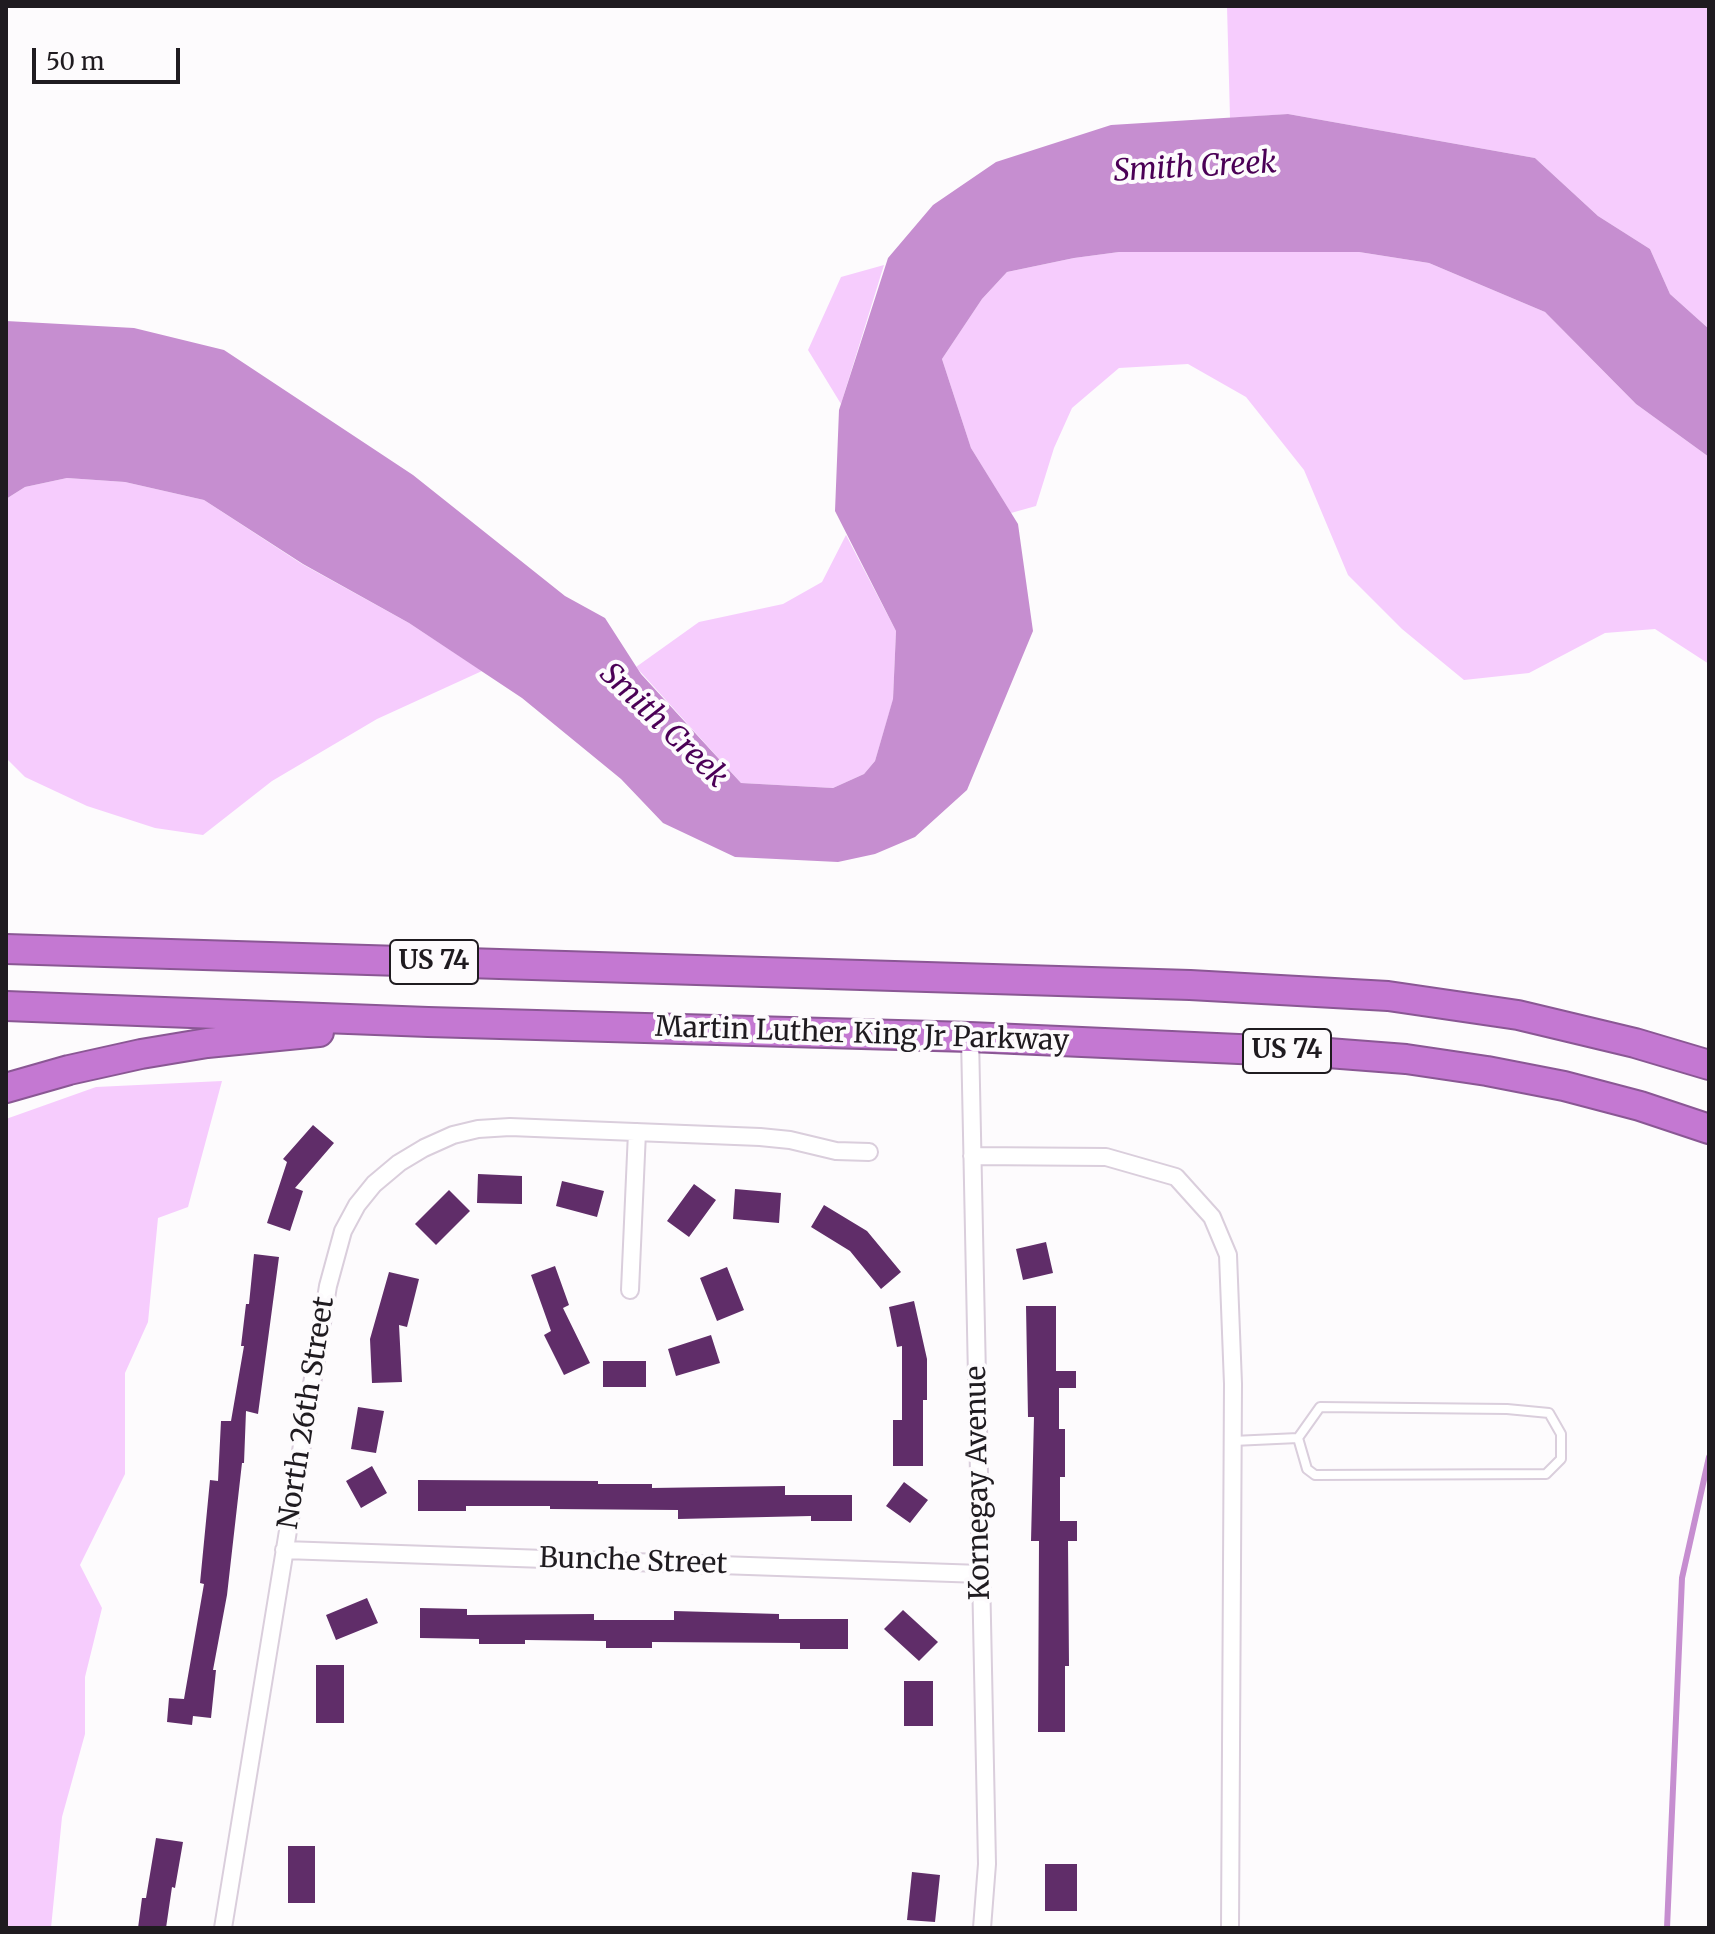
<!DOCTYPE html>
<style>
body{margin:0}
#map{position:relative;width:1715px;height:1934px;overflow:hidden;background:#fdfbfd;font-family:Merriweather,serif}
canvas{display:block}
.frame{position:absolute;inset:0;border:8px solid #1f1b20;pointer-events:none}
.scale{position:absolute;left:32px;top:48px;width:148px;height:36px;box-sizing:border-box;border:4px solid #1f1b20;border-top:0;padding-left:10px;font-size:24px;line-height:28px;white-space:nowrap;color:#1f1b20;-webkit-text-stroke:6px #fdfbfd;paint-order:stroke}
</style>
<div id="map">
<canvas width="1715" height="1934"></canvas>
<div class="frame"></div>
<div class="scale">50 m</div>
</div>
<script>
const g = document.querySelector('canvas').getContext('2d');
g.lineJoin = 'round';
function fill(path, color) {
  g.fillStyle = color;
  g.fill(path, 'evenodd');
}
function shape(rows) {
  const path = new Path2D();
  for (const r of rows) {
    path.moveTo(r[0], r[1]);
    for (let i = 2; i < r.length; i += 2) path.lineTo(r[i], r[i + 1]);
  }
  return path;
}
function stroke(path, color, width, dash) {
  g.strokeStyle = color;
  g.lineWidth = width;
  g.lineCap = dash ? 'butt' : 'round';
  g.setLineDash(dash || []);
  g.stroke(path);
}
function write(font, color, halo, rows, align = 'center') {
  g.font = font + ' Merriweather,serif';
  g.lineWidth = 8;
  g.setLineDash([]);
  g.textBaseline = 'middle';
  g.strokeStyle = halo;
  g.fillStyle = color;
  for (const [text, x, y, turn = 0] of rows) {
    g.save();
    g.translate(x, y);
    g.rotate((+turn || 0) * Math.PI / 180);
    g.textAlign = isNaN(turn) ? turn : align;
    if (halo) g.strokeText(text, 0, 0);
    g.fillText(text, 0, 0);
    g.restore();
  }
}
fill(shape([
 [1227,6,1709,6,1709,329,1670,294,1650,249,1598,216,1535,158,1288,114,1230,118],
 [1119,252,1359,252,1429,263,1545,312,1636,404,1709,457,1709,664,1655,629,1605,633,1529,673,1464,680,1402,629,1348,575,1304,470,1246,397,1188,364,1119,368,1072,408,1054,448,1036,506,1011,513,971,448,942,359,982,299,1007,272,1074,258],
 [884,265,841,404,808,350,841,277],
 [67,478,125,482,204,500,302,564,409,623,482,671,377,719,272,781,203,835,155,828,87,806,25,777,6,758,6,499,25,487],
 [846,535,896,631,893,700,875,761,864,774,833,788,741,783,636,667,699,622,783,604,822,582],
 [222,1081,188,1207,158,1218,148,1322,125,1373,125,1474,80,1565,102,1608,85,1677,85,1734,62,1817,51,1928,6,1928,6,1119,96,1087]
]), '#f6ccfd');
fill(shape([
 [1288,114,1535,158,1598,216,1650,249,1670,294,1709,329,1709,457,1636,404,1545,312,1429,263,1359,252,1119,252,1074,258,1007,272,982,299,942,359,971,448,1018,524,1033,631,967,790,915,837,875,854,838,862,735,857,663,823,621,779,522,698,409,623,303,564,204,500,125,482,67,478,25,487,6,499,6,321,134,328,224,350,413,475,565,596,605,618,641,674,741,783,833,788,864,774,875,761,893,699,896,631,835,511,839,410,888,258,933,205,996,162,1111,125]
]), '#c68ed0');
stroke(shape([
 [1667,1928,1682,1578,1709,1457]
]), '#c68ed0', 6);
fill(shape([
 [313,1125,334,1143,295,1188,303,1191,290,1231,267,1223,287,1162,283,1159],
 [478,1174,522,1176,522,1204,477,1203],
 [562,1181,604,1191,597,1217,556,1206],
 [694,1184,716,1200,689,1237,667,1221],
 [735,1189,781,1193,779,1223,733,1219],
 [449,1190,470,1211,436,1245,415,1224],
 [824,1205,867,1231,901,1272,881,1289,850,1251,811,1227],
 [1046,1242,1053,1273,1023,1280,1016,1249],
 [254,1254,279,1257,258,1414,246,1411,244,1463,242,1463,227,1595,213,1670,216,1670,211,1718,193,1716,192,1725,167,1722,169,1698,184,1699,204,1584,200,1583,210,1480,218,1481,221,1421,231,1421,244,1346,241,1346,246,1304,249,1304],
 [555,1266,569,1305,563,1308,590,1363,564,1375,544,1335,551,1331,531,1275],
 [727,1267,744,1310,717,1321,700,1278],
 [389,1272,419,1279,407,1327,399,1325,402,1382,372,1383,370,1339],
 [914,1301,927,1359,927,1400,923,1400,923,1466,893,1466,893,1420,902,1420,902,1346,897,1347,889,1307],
 [1026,1306,1056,1306,1056,1371,1076,1371,1076,1388,1059,1388,1059,1429,1065,1429,1065,1477,1060,1477,1060,1521,1077,1521,1077,1541,1068,1541,1069,1666,1065,1666,1065,1732,1038,1732,1039,1541,1031,1541,1034,1417,1028,1417],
 [711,1335,720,1363,676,1376,668,1349],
 [603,1361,646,1361,646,1387,603,1387],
 [358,1407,384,1411,376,1453,351,1449],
 [372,1466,387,1493,361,1508,346,1481],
 [418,1480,598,1481,598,1484,652,1484,652,1488,785,1486,785,1495,852,1495,852,1521,811,1521,811,1516,678,1519,678,1510,550,1509,550,1506,466,1506,466,1511,418,1511],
 [904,1482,928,1500,910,1523,886,1506],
 [367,1598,378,1623,336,1640,326,1615],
 [420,1608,467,1609,467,1615,594,1614,594,1620,674,1620,674,1611,779,1614,779,1619,848,1619,848,1649,800,1649,800,1643,652,1642,652,1648,606,1648,606,1641,525,1640,525,1644,479,1644,479,1639,420,1638],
 [903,1610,938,1642,919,1661,884,1629],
 [316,1665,344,1665,344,1723,316,1723],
 [904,1681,933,1681,933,1726,904,1726],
 [156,1838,183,1842,175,1888,172,1887,166,1928,138,1928,142,1898,146,1898],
 [288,1846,315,1846,315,1903,288,1903],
 [1045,1864,1077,1864,1077,1911,1045,1911],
 [912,1872,940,1875,935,1922,907,1920]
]), '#602d69');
const lane = shape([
 [1233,1441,1298,1438,1320,1407,1507,1409,1549,1413,1561,1434,1561,1459,1546,1474,1315,1475,1307,1469,1298,1438]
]);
const street = shape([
 [970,1037,987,1864,982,1928],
 [972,1156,1106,1157,1176,1177,1212,1217,1228,1255,1233,1384,1230,1928],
 [630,1290,637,1132],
 [284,1550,981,1574],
 [223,1928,328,1286,343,1231,357,1205,374,1184,399,1163,424,1148,453,1135,478,1129,510,1127,760,1137,790,1140,836,1151,869,1152]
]);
const highway = shape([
 [6,949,1190,985,1388,996,1518,1015,1635,1043,1709,1065],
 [6,1006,428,1022,970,1037,1328,1053,1406,1059,1487,1071,1564,1086,1640,1106,1709,1129],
 [6,1088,69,1070,141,1054,207,1043,319,1032]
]);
stroke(lane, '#dacedc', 12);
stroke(street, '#dacedc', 20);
stroke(highway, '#8a5794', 32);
stroke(lane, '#fff', 8);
stroke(street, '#fff', 16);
stroke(highway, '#c478d2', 28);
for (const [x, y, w] of [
 [434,962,88],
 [1287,1051,88]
]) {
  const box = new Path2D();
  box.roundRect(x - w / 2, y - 22, w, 44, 6);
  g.fillStyle = '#fdfbfd';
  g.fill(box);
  stroke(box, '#1f1b20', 2);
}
write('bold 26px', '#1f1b20', null, [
 ["US 74",434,962],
 ["US 74",1287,1051]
]);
write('28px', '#1f1b20', '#fdfbfd', [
 ["Martin Luther King Jr Parkway",862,1035,2],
 ["North 26th Street",307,1413,-81],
 ["Kornegay Avenue",979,1483,-91],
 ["Bunche Street",633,1562,2]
]);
write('italic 30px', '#4b0056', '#fdfbfd', [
 ["Smith Creek",1195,168,-3],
 ["Smith Creek",663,726,44]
]);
</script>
